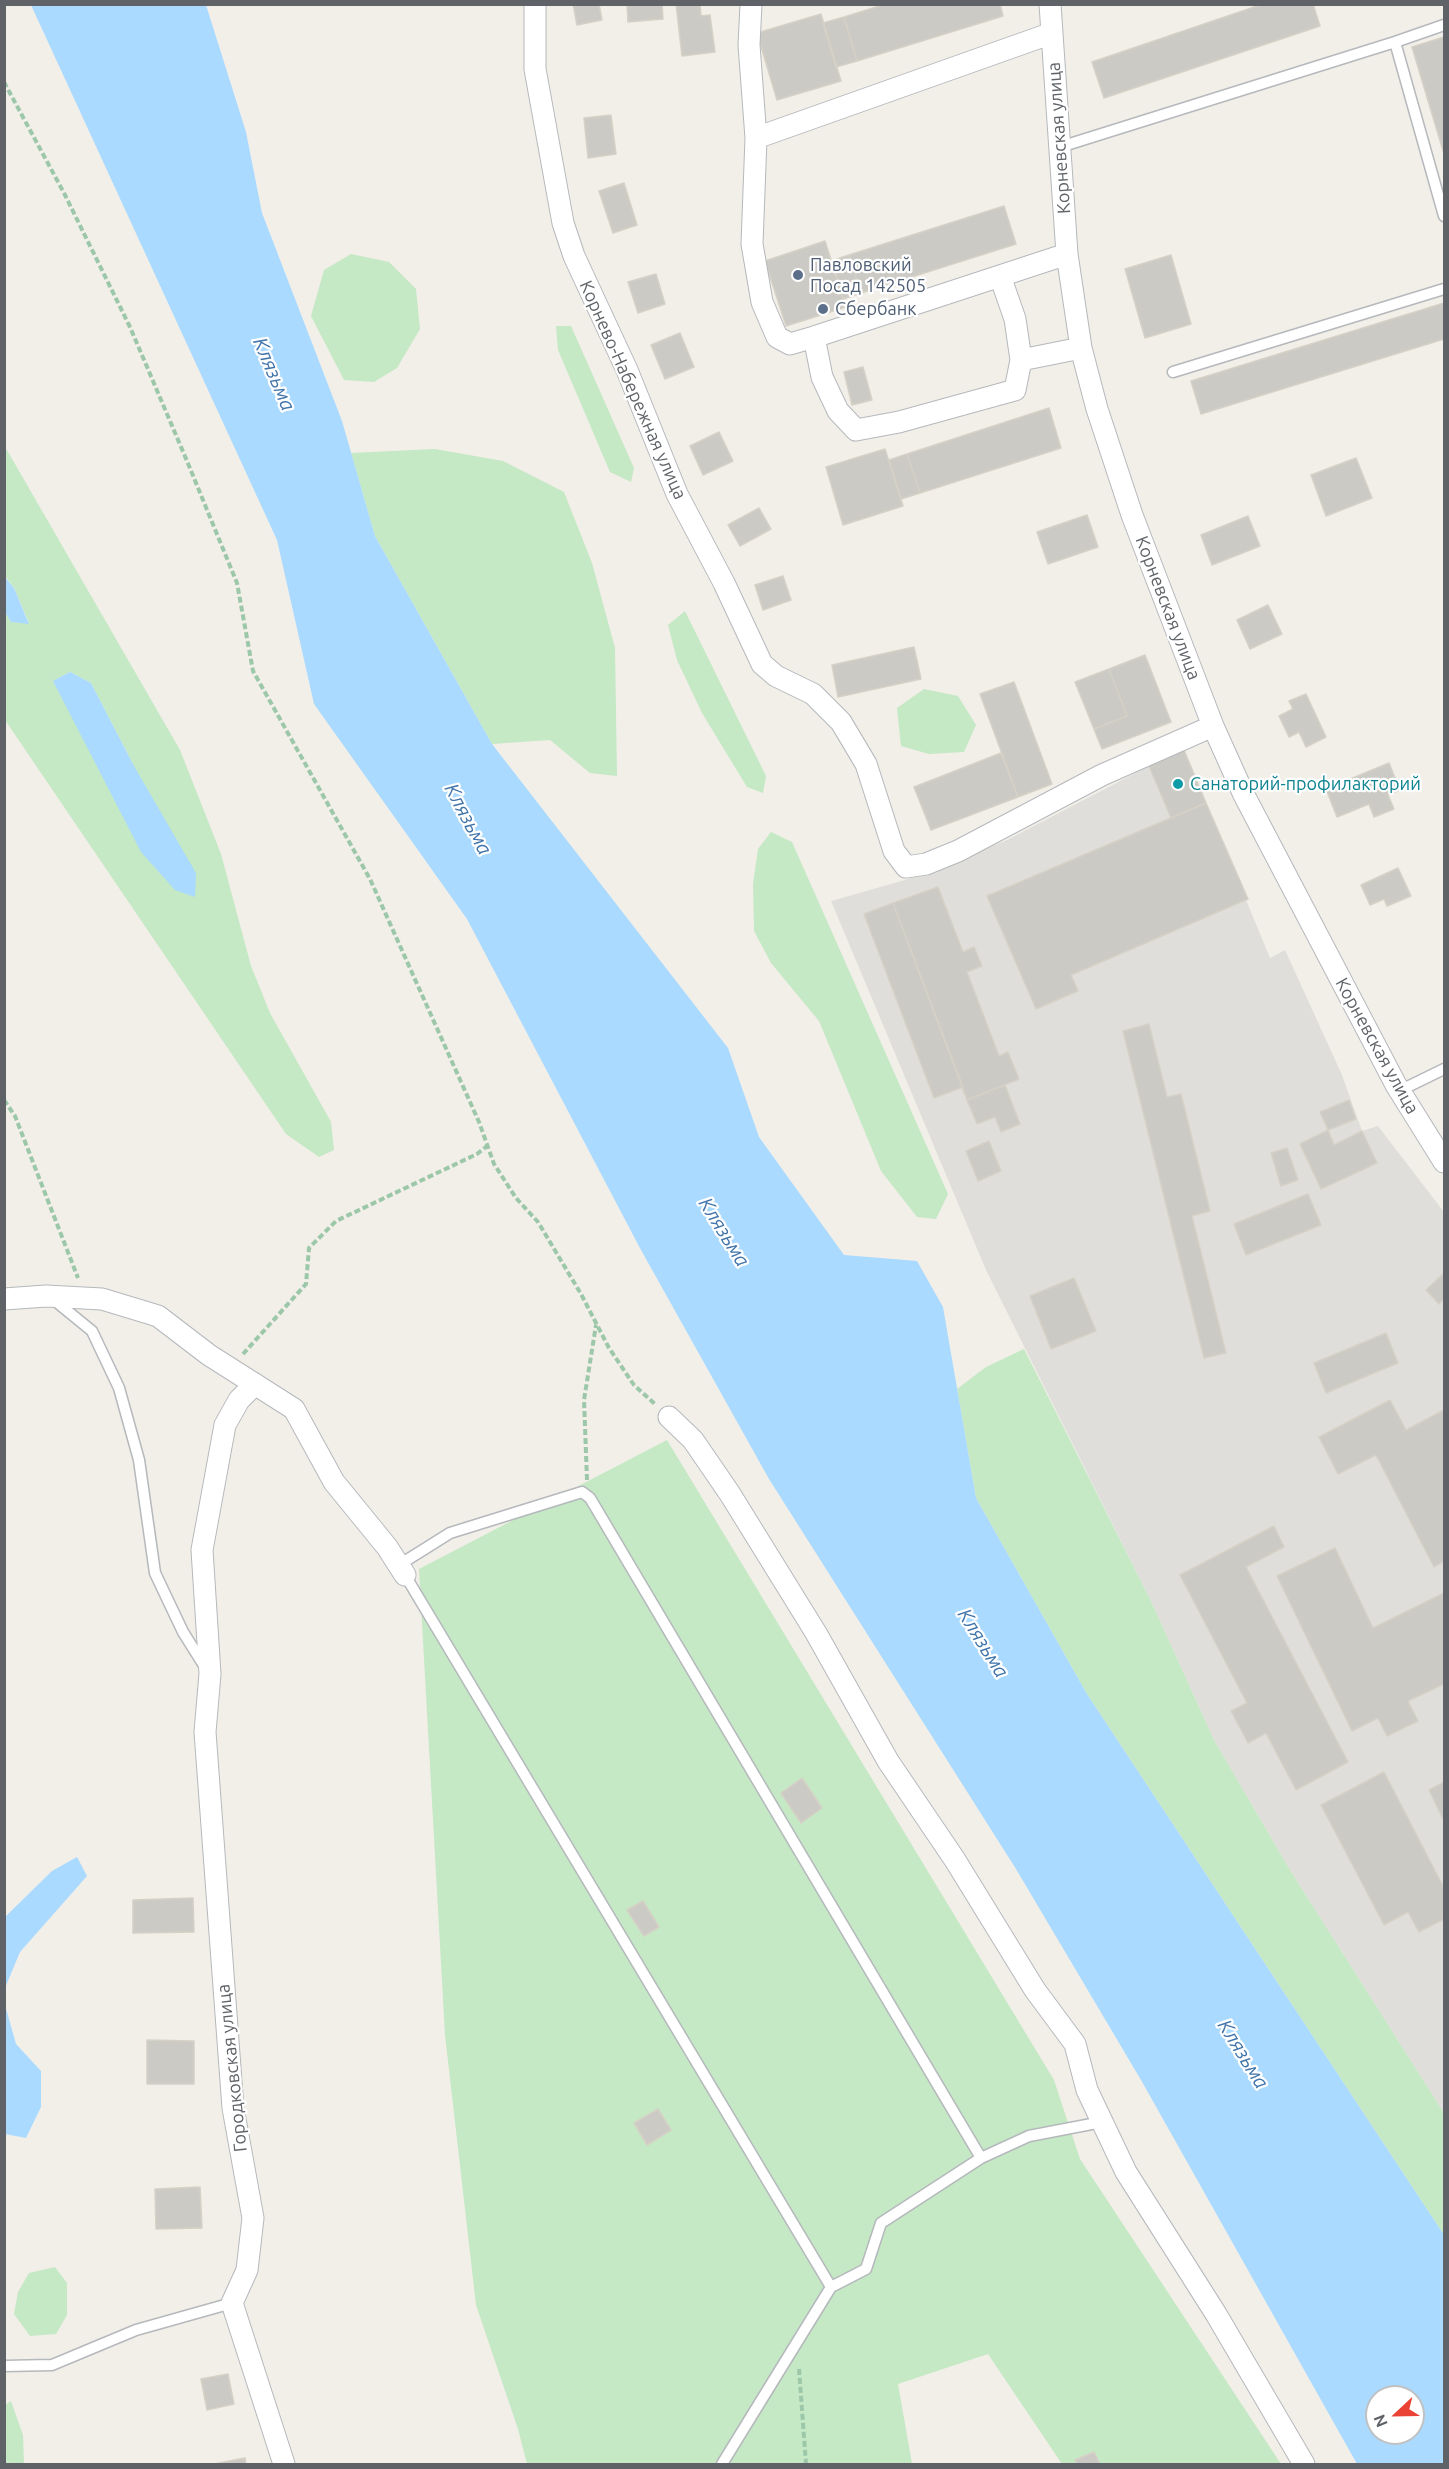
<!DOCTYPE html>
<meta charset="utf-8">
<style>
body{margin:0}
#map{position:relative;width:1449px;height:2469px;overflow:hidden;background:#f1efe8;font-family:Ubuntu,sans-serif}
canvas{display:block}
.frame{position:absolute;inset:0;border:6px solid #5f6368;pointer-events:none}
.north{position:absolute;left:1365px;top:2385px;width:60px;height:60px;box-sizing:border-box;background:#fff;border:2px solid #bfc1c3;border-radius:50%;rotate:248deg;font-size:16px;font-weight:700;line-height:24px;text-align:center;color:#5f6368}
.north::after{content:'';display:block;margin:auto;width:21px;height:27px;background:#ea4335;clip-path:polygon(50% 0,100% 100%,50% 72%,0 100%)}
</style>
<div id="map">
<canvas width="1449" height="2469"></canvas>
<div class="frame"></div>
<div class="north">N</div>
</div>
<script>
const g = document.querySelector('canvas').getContext('2d');
g.lineJoin = 'round';
function fill(path, color) {
  g.fillStyle = color;
  g.fill(path, 'evenodd');
}
function shape(rows) {
  const path = new Path2D();
  for (const r of rows) {
    path.moveTo(r[0], r[1]);
    for (let i = 2; i < r.length; i += 2) path.lineTo(r[i], r[i + 1]);
  }
  return path;
}
function stroke(path, color, width, dash) {
  g.strokeStyle = color;
  g.lineWidth = width;
  g.lineCap = dash ? 'butt' : 'round';
  g.setLineDash(dash || []);
  g.stroke(path);
}
function write(font, color, halo, rows, align = 'center') {
  g.font = font + ' Ubuntu,sans-serif';
  g.lineWidth = 4.5;
  g.setLineDash([]);
  g.textBaseline = 'middle';
  g.strokeStyle = halo;
  g.fillStyle = color;
  for (const [text, x, y, turn = 0] of rows) {
    g.save();
    g.translate(x, y);
    g.rotate((+turn || 0) * Math.PI / 180);
    g.textAlign = isNaN(turn) ? turn : align;
    if (halo) g.strokeText(text, 0, 0);
    g.fillText(text, 0, 0);
    g.restore();
  }
}
fill(shape([
 [1184,750,1270,958,1285,950,1342,1075,1362,1131,1378,1126,1444,1212,1444,2113,1290,1870,1214,1740,1150,1599,986,1270,831,901,905,880,1005,841,1149,766]
]), '#e0deda');
fill(shape([
 [351,254,389,262,416,289,420,329,397,368,374,382,344,380,311,316,324,270],
 [556,326,571,326,634,468,631,482,610,472,558,350],
 [4,445,180,750,221,854,251,966,270,1013,331,1122,334,1150,319,1157,286,1134,5,720,5,612,11,622,29,623,14,588,5,576],
 [70,672,91,683,134,766,62,697,53,681],
 [435,449,503,461,564,492,592,563,615,648,617,776,590,773,550,740,492,744,375,536,351,453],
 [685,611,766,776,763,793,747,787,702,713,677,660,668,625],
 [924,689,958,696,976,725,964,752,929,754,901,746,897,708],
 [771,832,792,842,948,1194,936,1219,917,1217,881,1171,819,1021,771,963,754,931,753,884,758,849],
 [1024,1349,1150,1599,1214,1740,1290,1870,1444,2113,1444,2235,1087,1694,976,1498,957,1389,986,1367],
 [667,1440,1054,2080,1080,2159,1281,2464,1062,2464,988,2354,898,2384,912,2464,527,2464,518,2429,476,2305,445,2035,419,1569],
 [55,2267,67,2283,67,2315,56,2334,30,2336,14,2314,18,2292,29,2273],
 [11,2401,23,2435,24,2464,5,2464,5,2405]
]), '#c5e8c5');
fill(shape([
 [31,5,206,5,246,132,262,213,342,421,375,536,492,744,728,1048,759,1137,844,1255,917,1261,943,1307,976,1498,1087,1694,1444,2235,1444,2464,1357,2464,1141,2080,1016,1869,769,1479,641,1250,467,919,314,704,277,540],
 [1377,2397,1413,2397,1413,2433,1377,2433],
 [4,576,14,588,29,624,11,622,5,612],
 [70,672,91,683,134,766,196,873,195,897,175,890,141,852,53,681],
 [77,1857,87,1876,20,1952,5,1988,5,1917,52,1871],
 [5,2005,16,2044,41,2071,41,2107,26,2138,5,2134]
]), '#aadaff');
const building = shape([
 [573,4,599,4,602,20,577,25,573,4],
 [627,4,662,4,663,19,628,22,627,4],
 [676,4,700,4,701,16,710,15,715,52,682,56,676,4],
 [886,4,1000,4,1003,16,857,61,844,17,886,4],
 [1263,4,1313,4,1320,26,1104,98,1092,62,1263,4],
 [821,14,841,81,777,100,757,33,821,14],
 [844,17,857,61,836,67,823,23,844,17],
 [1444,37,1444,154,1412,47,1444,37],
 [611,115,616,154,588,158,584,118,611,115],
 [624,183,637,225,613,233,599,191,624,183],
 [1004,206,1016,244,861,293,849,255,1004,206],
 [825,241,846,307,786,326,765,261,825,241],
 [849,255,861,293,843,299,831,261,849,255],
 [1171,255,1191,324,1145,338,1125,269,1171,255],
 [656,274,665,304,638,313,628,282,656,274],
 [1444,303,1444,339,1201,414,1191,381,1444,303],
 [680,333,694,367,665,379,651,345,680,333],
 [863,367,872,400,852,405,844,372,863,367],
 [1049,408,1061,448,920,493,907,454,1049,408],
 [719,432,733,461,703,475,690,446,719,432],
 [885,449,903,506,843,525,826,467,885,449],
 [907,454,920,493,901,499,889,460,907,454],
 [1356,458,1372,498,1326,516,1311,475,1356,458],
 [759,508,771,529,740,546,728,525,759,508],
 [1087,515,1098,547,1048,564,1037,532,1087,515],
 [1248,516,1260,546,1212,565,1201,535,1248,516],
 [783,576,791,600,763,610,755,585,783,576],
 [1268,605,1282,634,1250,649,1237,620,1268,605],
 [914,647,921,679,838,697,832,665,914,647],
 [1145,655,1171,722,1102,749,1094,729,1127,716,1109,669,1145,655],
 [1109,669,1127,716,1094,729,1075,682,1109,669],
 [1014,682,1052,784,1018,797,980,694,1014,682],
 [1306,694,1326,737,1306,747,1299,732,1289,737,1279,716,1293,709,1289,701,1306,694],
 [1184,750,1206,803,1171,818,1149,766,1184,750],
 [1001,753,1018,797,931,830,914,787,1001,753],
 [1389,763,1400,790,1388,795,1394,809,1374,817,1369,804,1337,817,1326,789,1389,763],
 [1206,803,1248,899,1071,975,1078,991,1036,1009,987,896,1206,803],
 [1398,868,1411,896,1387,906,1384,899,1370,905,1361,885,1398,868],
 [938,887,963,952,974,947,982,966,967,972,999,1056,1008,1052,1019,1079,967,1100,893,903,938,887],
 [893,903,963,1087,934,1098,864,914,893,903],
 [1149,1024,1167,1097,1181,1094,1210,1211,1192,1216,1226,1353,1204,1358,1123,1031,1149,1024],
 [1005,1085,1020,1124,1001,1132,995,1117,977,1124,967,1100,1005,1085],
 [1349,1100,1356,1119,1328,1130,1320,1112,1349,1100],
 [1328,1130,1334,1145,1362,1131,1377,1163,1321,1189,1300,1144,1328,1130],
 [989,1141,1001,1171,978,1181,966,1151,989,1141],
 [1287,1148,1298,1180,1281,1186,1271,1153,1287,1148],
 [1308,1194,1321,1225,1246,1255,1234,1224,1308,1194],
 [1444,1273,1444,1299,1439,1304,1426,1290,1444,1273],
 [1074,1278,1096,1331,1051,1349,1030,1296,1074,1278],
 [1386,1333,1398,1363,1326,1393,1314,1363,1386,1333],
 [1390,1400,1406,1430,1444,1410,1444,1561,1434,1567,1376,1455,1338,1474,1319,1437,1390,1400],
 [1274,1526,1284,1547,1246,1567,1348,1762,1296,1790,1266,1733,1248,1743,1231,1711,1247,1703,1180,1575,1274,1526],
 [1335,1548,1373,1628,1444,1593,1444,1684,1408,1701,1418,1721,1387,1736,1378,1718,1352,1731,1277,1576,1335,1548],
 [1384,1772,1444,1888,1444,1919,1419,1932,1408,1912,1384,1925,1321,1805,1384,1772],
 [802,1778,822,1808,801,1823,781,1793,802,1778],
 [1444,1782,1444,1821,1429,1790,1444,1782],
 [193,1898,194,1932,133,1933,133,1900,193,1898],
 [643,1901,659,1927,644,1936,627,1910,643,1901],
 [147,2040,194,2041,194,2084,147,2084,147,2040],
 [658,2109,671,2130,647,2145,634,2123,658,2109],
 [200,2187,202,2228,156,2229,155,2189,200,2187],
 [228,2374,234,2404,207,2410,201,2379,228,2374],
 [1094,2452,1100,2464,1077,2464,1075,2460,1094,2452],
 [245,2458,246,2464,214,2464,245,2458]
]);
fill(building, '#cccac5');
stroke(building, '#d6d1c6', 1.5);
const service = shape([
 [1444,25,1395,42,1444,216],
 [1060,147,1395,42],
 [1173,372,1444,289],
 [1399,1091,1444,1069],
 [54,1300,92,1331,119,1388,139,1460,155,1573,183,1632,205,1667],
 [399,1565,450,1533,582,1492,590,1498,981,2158],
 [405,1575,831,2287],
 [4,2366,52,2365,136,2330,232,2303],
 [722,2464,831,2287,866,2269,881,2223,981,2158,1029,2136,1102,2122]
]);
const minor = shape([
 [535,4,535,69,563,223,574,256,627,370,677,494,724,583,762,664,776,676,813,694,841,722,866,764,894,851,906,867,926,864,958,851,1102,775,1213,726],
 [751,4,749,45,756,138,752,244,762,302,777,337,790,344,814,337,1067,254],
 [1050,4,1067,254,1081,348,1097,409,1132,515,1213,726,1244,795,1396,1085,1444,1162],
 [756,138,1052,33],
 [814,337,822,377,838,411,856,430,899,422,1015,390,1021,360,1015,319,1000,276],
 [1021,360,1081,348],
 [4,1299,46,1296,102,1299,158,1316,209,1355,294,1409,334,1482,387,1547,405,1575],
 [255,1384,239,1400,225,1425,202,1550,210,1674,205,1732,233,2108,253,2218,247,2270,232,2303,284,2464],
 [669,1417,693,1440,730,1494,816,1633,888,1761,955,1860,1035,1990,1075,2044,1087,2090,1126,2172,1216,2314,1304,2464]
]);
stroke(service, '#b5b8bc', 13);
stroke(minor, '#b5b8bc', 23);
stroke(shape([
 [4,82,64,193,130,327,187,461,237,583,253,671,370,879,479,1122,494,1164,516,1198,538,1222,581,1294,609,1348,634,1385,655,1404],
 [4,1100,15,1116,78,1278],
 [243,1354,306,1284,309,1248,336,1221,477,1154,487,1146],
 [587,1480,584,1400,596,1325],
 [799,2369,806,2464]
]), '#9cc7a9', 4, [6, 3]);
stroke(service, '#fff', 10);
stroke(minor, '#fff', 21);
for (const [x, y, r, color] of [
 [798,275,6,"#5c6f8a"],
 [823,309,6,"#5c6f8a"],
 [1178,784,6,"#0f9aa8"]
]) {
  const dot = new Path2D();
  dot.arc(x, y, r, 0, 2 * Math.PI);
  g.fillStyle = color;
  g.fill(dot);
  stroke(dot, '#fff', 2);
}
write('18px', '#5f6368', '#fff', [
 ["Корневская улица",1059,138,-94],
 ["Корнево-Набережная улица",633,390,66],
 ["Корневская улица",1168,608,69],
 ["Корневская улица",1377,1046,61],
 ["Городковская улица",232,2068,-96]
]);
write('18px', '#4e5e75', '#fff', [
 ["Павловский",810,265],
 ["Посад 142505",810,286],
 ["Сбербанк",835,309]
], 'left');
write('18px', '#0d838f', '#fff', [
 ["Санаторий-профилакторий",1190,784]
], 'left');
write('italic 20px', '#4174aa', '#fff', [
 ["Клязьма",274,374,67],
 ["Клязьма",468,819,62],
 ["Клязьма",724,1232,58],
 ["Клязьма",983,1643,58],
 ["Клязьма",1243,2054,58]
]);
</script>
